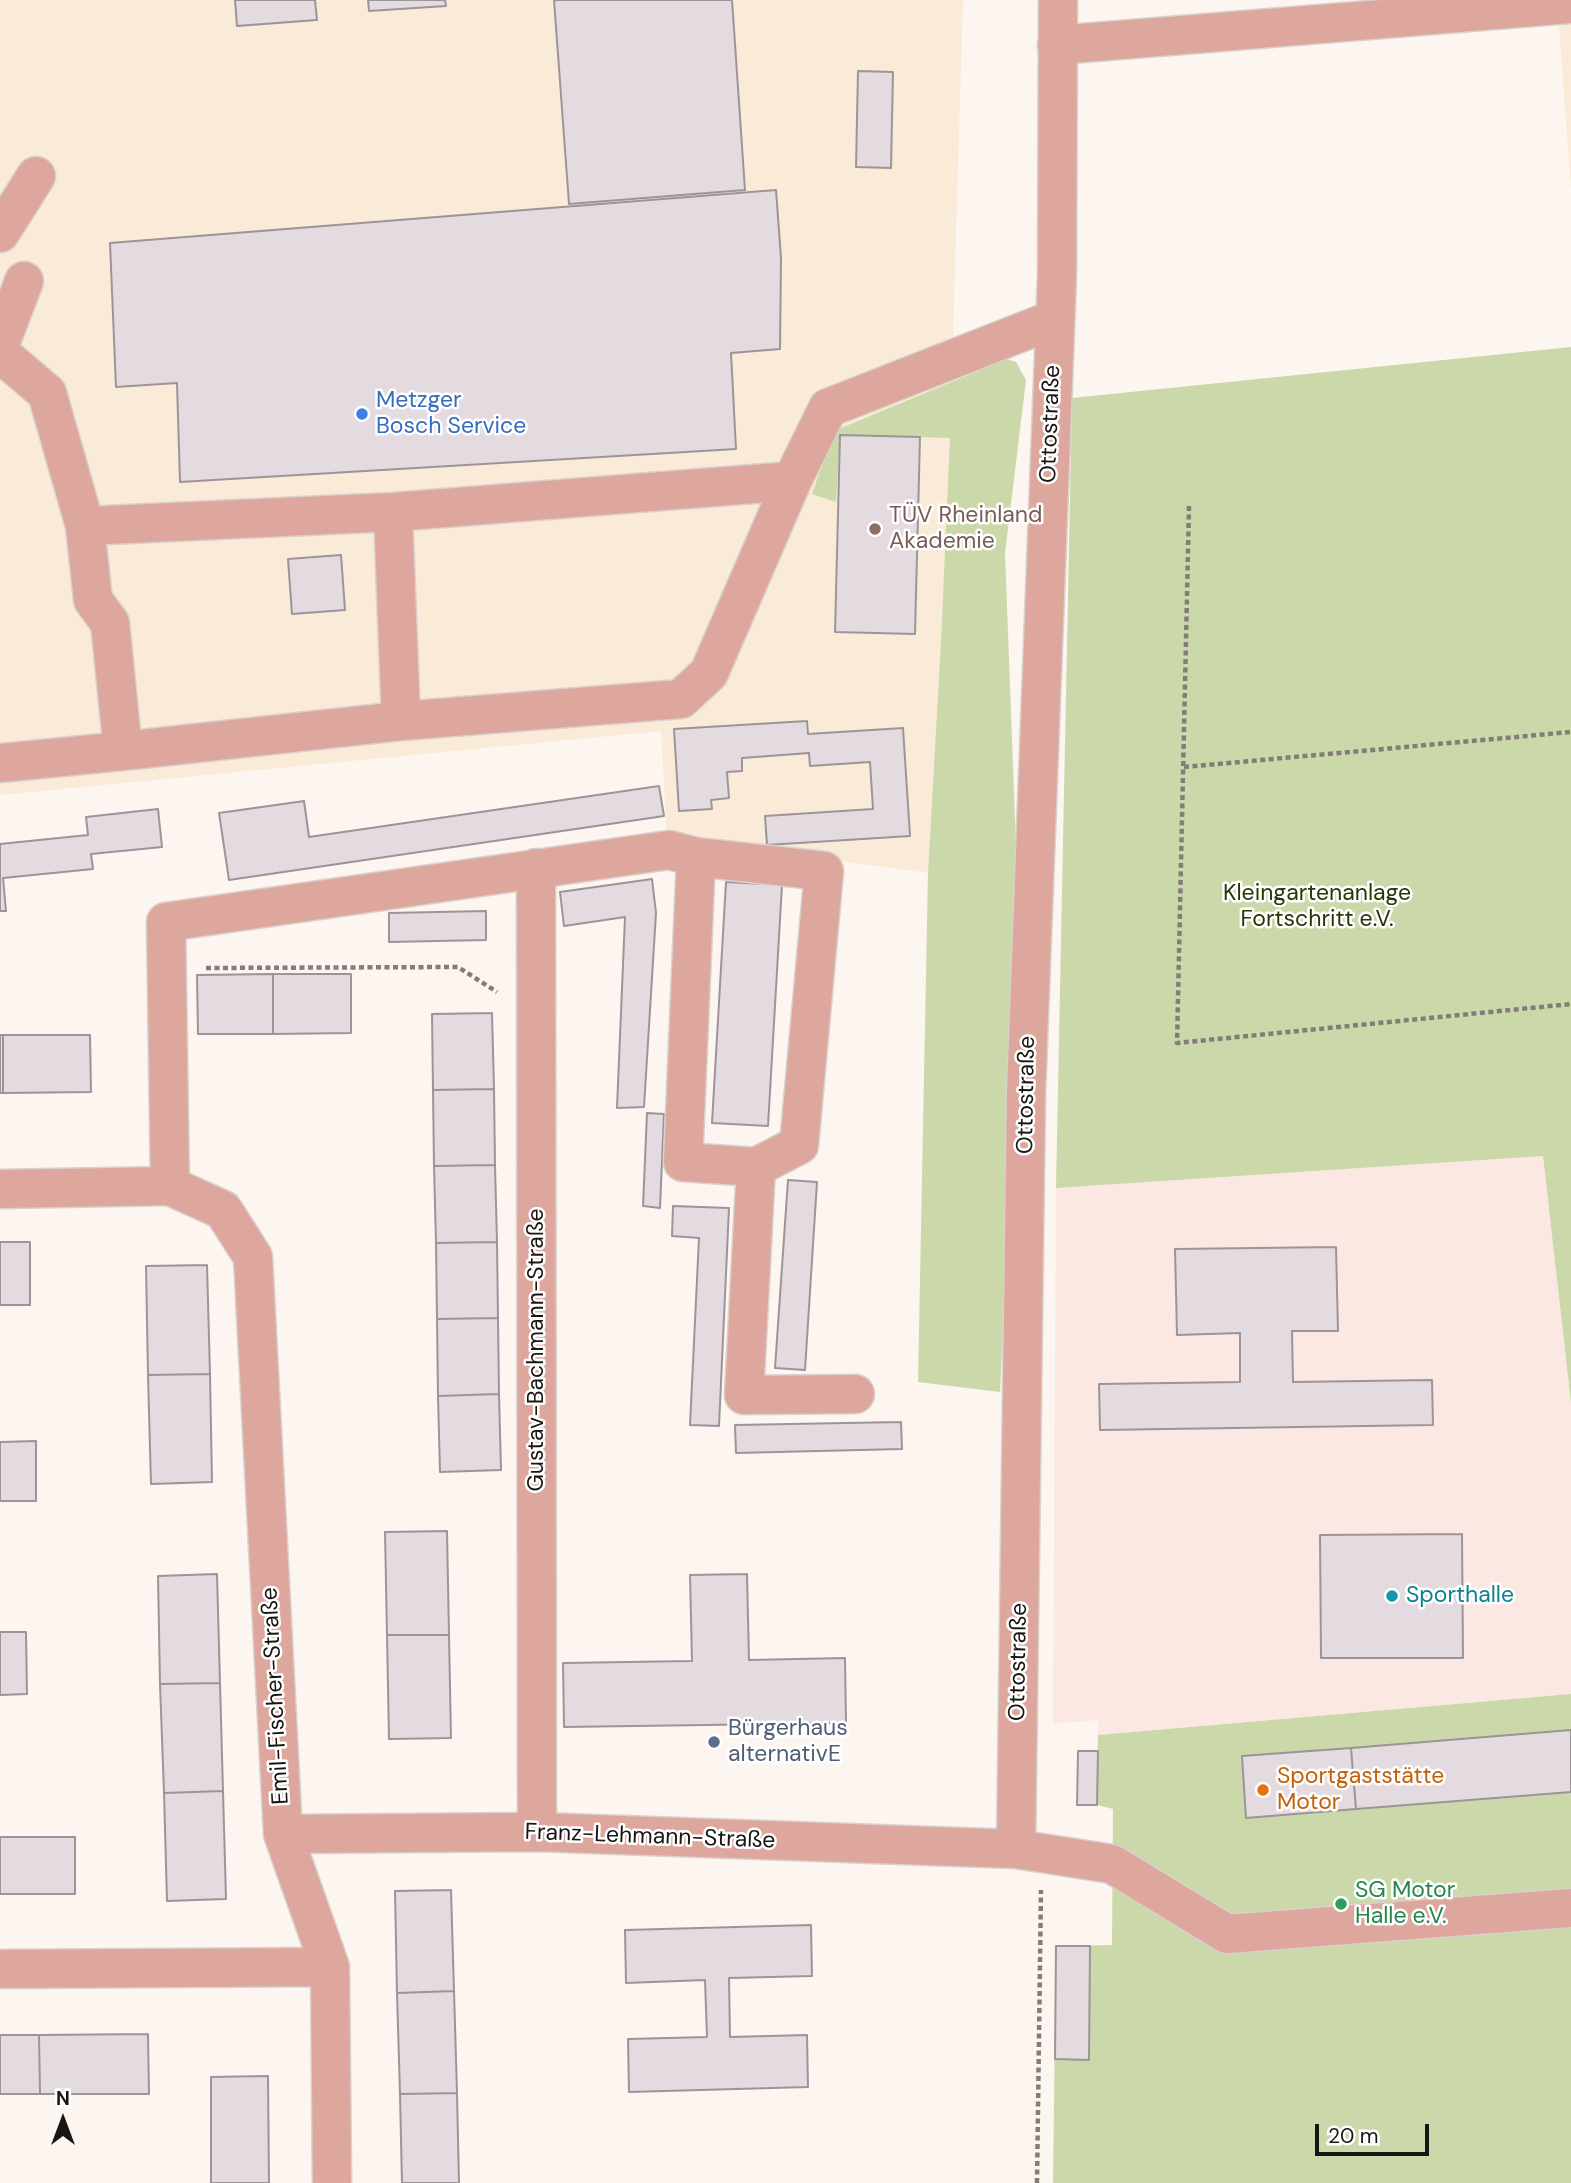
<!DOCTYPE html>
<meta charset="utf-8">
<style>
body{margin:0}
#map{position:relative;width:1571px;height:2183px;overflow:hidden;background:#fdf5ef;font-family:"DM Sans",sans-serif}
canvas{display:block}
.north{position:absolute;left:28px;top:2085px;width:70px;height:70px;-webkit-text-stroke:5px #fff;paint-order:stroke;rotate:0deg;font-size:19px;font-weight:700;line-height:28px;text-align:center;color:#181614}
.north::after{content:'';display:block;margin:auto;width:24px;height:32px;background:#181614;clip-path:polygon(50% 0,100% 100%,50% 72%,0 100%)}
.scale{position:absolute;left:1315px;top:2124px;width:114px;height:32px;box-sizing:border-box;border:4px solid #181614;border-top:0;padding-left:9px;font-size:21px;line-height:24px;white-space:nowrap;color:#181614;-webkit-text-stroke:5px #fff;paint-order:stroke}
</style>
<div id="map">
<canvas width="1571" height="2183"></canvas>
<div class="north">N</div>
<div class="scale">20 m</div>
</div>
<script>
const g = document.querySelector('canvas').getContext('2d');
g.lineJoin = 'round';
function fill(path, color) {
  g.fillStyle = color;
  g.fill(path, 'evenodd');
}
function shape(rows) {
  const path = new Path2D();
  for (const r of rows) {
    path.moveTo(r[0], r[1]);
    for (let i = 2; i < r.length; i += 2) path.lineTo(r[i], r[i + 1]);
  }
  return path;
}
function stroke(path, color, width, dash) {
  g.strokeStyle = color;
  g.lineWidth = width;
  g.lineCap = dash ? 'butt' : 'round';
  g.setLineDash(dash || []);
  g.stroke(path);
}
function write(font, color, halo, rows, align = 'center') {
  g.font = font + ' "DM Sans",sans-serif';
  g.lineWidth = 5;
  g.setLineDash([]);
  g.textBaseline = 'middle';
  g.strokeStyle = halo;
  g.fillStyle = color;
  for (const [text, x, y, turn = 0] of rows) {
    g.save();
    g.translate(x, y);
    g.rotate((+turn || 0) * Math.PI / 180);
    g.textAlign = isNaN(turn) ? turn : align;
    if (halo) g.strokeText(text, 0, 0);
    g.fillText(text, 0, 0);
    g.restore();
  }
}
fill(shape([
 [0,0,963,0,946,568,928,873,667,837,661,731,0,795],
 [1557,0,1571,0,1571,189]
]), '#f9ebd7');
fill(shape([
 [1543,1156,1571,1403,1571,1694,1098,1735,1098,1720,1053,1724,1056,1188]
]), '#fce8e2');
fill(shape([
 [1571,347,1571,1403,1543,1156,1056,1188,1072,398],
 [1007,359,1016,362,1026,380,1005,553,1020,953,1000,1392,918,1382,928,873,941,642,950,438,840,435,836,502,812,494,834,431],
 [1571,1694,1571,2183,1053,2183,1056,1946,1112,1945,1113,1809,1097,1805,1098,1735]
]), '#cad8aa');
const building = shape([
 [235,0,315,0,317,20,237,26,235,0],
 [368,0,445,0,446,6,369,11,368,0],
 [554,0,732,0,745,190,569,204,554,0],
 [858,71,893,72,891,168,856,167,858,71],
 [776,190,781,258,780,349,731,353,736,449,180,482,177,383,116,387,110,243,776,190],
 [840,435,920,437,915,634,835,632,840,435],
 [341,555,345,610,292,614,288,559,341,555],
 [807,721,808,734,903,728,910,836,767,845,765,816,873,809,870,762,810,766,809,753,742,758,742,771,727,772,729,798,711,800,712,809,679,811,674,729,807,721],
 [659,786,664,816,229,880,219,813,304,801,309,837,659,786],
 [158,809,162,847,91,854,93,869,3,878,6,911,0,911,0,844,88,835,86,817,158,809],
 [652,879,656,913,644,1107,617,1108,625,917,564,926,560,892,652,879],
 [726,882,782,885,768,1126,712,1123,726,882],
 [486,911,486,940,389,942,389,913,486,911],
 [273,974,273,1034,198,1034,197,975,273,974],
 [273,974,351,974,351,1033,273,1034,273,974],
 [492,1013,494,1089,433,1090,432,1014,492,1013],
 [0,1035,3,1035,3,1093,0,1093,0,1035],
 [3,1035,90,1035,91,1092,3,1093,3,1035],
 [494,1089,495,1165,434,1166,433,1090,494,1089],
 [647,1113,664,1114,660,1208,643,1206,647,1113],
 [495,1165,497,1242,436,1243,434,1166,495,1165],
 [788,1180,817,1182,805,1370,775,1368,788,1180],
 [673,1206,729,1208,719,1426,690,1425,699,1238,672,1236,673,1206],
 [0,1242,30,1242,30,1305,0,1305,0,1242],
 [497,1242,498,1318,437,1319,436,1243,497,1242],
 [1336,1247,1338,1331,1292,1331,1293,1382,1432,1380,1433,1425,1100,1430,1099,1384,1240,1382,1240,1333,1177,1335,1175,1249,1336,1247],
 [207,1265,210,1374,148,1375,146,1266,207,1265],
 [498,1318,499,1394,438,1396,437,1319,498,1318],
 [210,1374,212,1482,151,1484,148,1375,210,1374],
 [499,1394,501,1470,440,1472,438,1396,499,1394],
 [901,1422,902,1449,736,1453,735,1425,901,1422],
 [36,1441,36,1501,0,1501,0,1442,36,1441],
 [447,1531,449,1635,387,1635,385,1532,447,1531],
 [1462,1534,1463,1658,1321,1658,1320,1535,1462,1534],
 [217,1574,220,1683,160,1684,158,1576,217,1574],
 [747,1574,749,1660,845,1658,846,1723,564,1727,563,1663,692,1661,690,1575,747,1574],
 [0,1632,26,1632,27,1694,0,1695,0,1632],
 [387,1635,449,1635,451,1738,389,1739,387,1635],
 [220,1683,223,1791,164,1793,160,1684,220,1683],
 [1571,1730,1571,1792,1356,1809,1351,1748,1571,1730],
 [1351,1748,1356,1809,1246,1818,1242,1756,1351,1748],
 [1078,1751,1098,1751,1097,1805,1077,1805,1078,1751],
 [223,1791,226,1899,167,1901,164,1793,223,1791],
 [0,1837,75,1837,75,1894,0,1894,0,1837],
 [451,1890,454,1991,397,1993,395,1891,451,1890],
 [811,1925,812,1976,729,1978,730,2037,807,2035,808,2087,629,2092,628,2039,707,2037,705,1980,626,1983,625,1930,811,1925],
 [1056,1946,1090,1946,1089,2060,1055,2059,1056,1946],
 [454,1991,457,2093,400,2094,397,1993,454,1991],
 [148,2034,149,2094,40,2094,39,2035,148,2034],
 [0,2035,39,2035,40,2094,0,2094,0,2035],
 [268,2076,269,2183,211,2183,211,2077,268,2076],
 [457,2093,459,2183,402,2183,400,2094,457,2093]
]);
fill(building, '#e3dbe0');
stroke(building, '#9c9499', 2);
const minor = shape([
 [1057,45,1571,4],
 [0,233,36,176],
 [0,344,24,281],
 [0,353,47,393,85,526,93,600,110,623,123,751],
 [393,512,401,721],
 [85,526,393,512,792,481],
 [0,763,123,751,401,721,681,699,709,673,792,481,828,408,1055,319],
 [696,857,683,1162,756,1167],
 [536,868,537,1832],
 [170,1186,166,922,669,850,696,857,824,871,799,1145,756,1167,744,1395,855,1394],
 [0,1189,170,1186,223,1210,253,1257,283,1834,330,1967,332,2183],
 [283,1834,537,1832,1016,1849,1112,1864,1227,1934,1571,1908],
 [1016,1849,1026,1093,1057,276,1058,0],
 [0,1969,330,1967]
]);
stroke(minor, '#d8d1cc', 41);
stroke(shape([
 [1189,506,1177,1043,1571,1004],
 [1184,767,1571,732],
 [206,968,458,967,497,992],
 [1037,2183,1041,1890]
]), '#827d79', 4.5, [5, 3.5]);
stroke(minor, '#dea79e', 38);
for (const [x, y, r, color] of [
 [362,414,7,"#3f7fe0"],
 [875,529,7,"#8d6e63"],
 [1392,1596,7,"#0f9aa8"],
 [714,1742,7,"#5c6f8a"],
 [1263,1790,7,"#e8710a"],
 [1341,1904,7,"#2e9e5b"]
]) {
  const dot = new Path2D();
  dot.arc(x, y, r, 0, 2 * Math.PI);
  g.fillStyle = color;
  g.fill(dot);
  stroke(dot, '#fff', 2.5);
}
write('23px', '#366cbe', '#fff', [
 ["Metzger",376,401],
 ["Bosch Service",376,427]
], 'left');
write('23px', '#181614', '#fff', [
 ["Ottostraße",1051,424,-88],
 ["Ottostraße",1027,1095,-89],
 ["Gustav-Bachmann-Straße",537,1350,-90],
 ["Ottostraße",1019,1662,-89],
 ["Emil-Fischer-Straße",276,1696,-93],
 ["Franz-Lehmann-Straße",650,1837,2]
]);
write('23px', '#785e54', '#fff', [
 ["TÜV Rheinland",889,516],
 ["Akademie",889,542]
], 'left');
write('23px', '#2b3605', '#fff', [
 ["Kleingartenanlage",1317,894],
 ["Fortschritt e.V.",1317,920]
]);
write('23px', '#0d838f', '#fff', [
 ["Sporthalle",1406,1596]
], 'left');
write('23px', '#4e5e75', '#fff', [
 ["Bürgerhaus",728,1729],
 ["alternativE",728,1755]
], 'left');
write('23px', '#c56008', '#fff', [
 ["Sportgaststätte",1277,1777],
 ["Motor",1277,1803]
], 'left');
write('23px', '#27864d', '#fff', [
 ["SG Motor",1355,1891],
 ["Halle e.V.",1355,1917]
], 'left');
</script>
